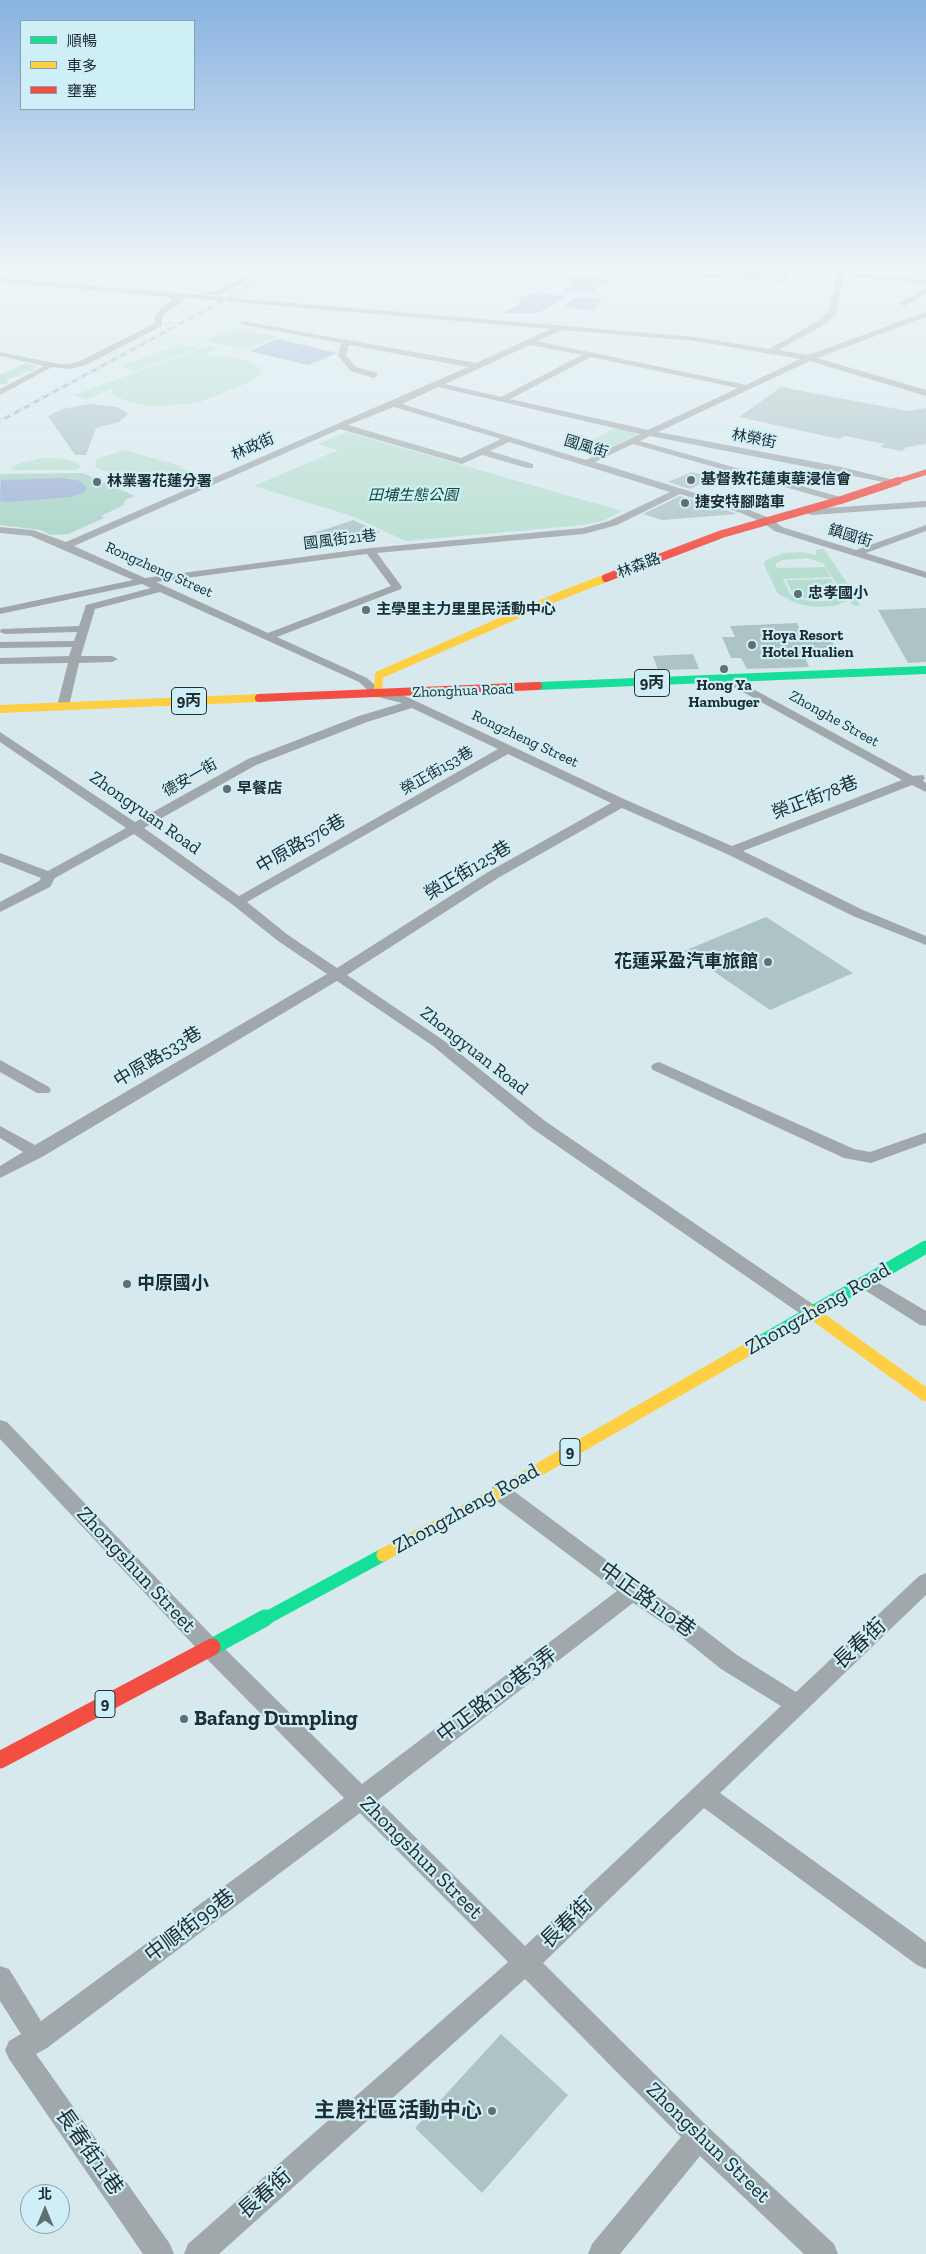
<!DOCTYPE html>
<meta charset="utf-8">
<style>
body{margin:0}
#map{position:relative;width:926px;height:2254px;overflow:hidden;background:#d8e9ee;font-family:"Zilla Slab","Noto Sans TC",serif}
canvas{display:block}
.legend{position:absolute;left:20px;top:20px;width:175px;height:90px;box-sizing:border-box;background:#ceeff8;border:1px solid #89a1a8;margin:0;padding:6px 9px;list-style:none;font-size:15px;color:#212d31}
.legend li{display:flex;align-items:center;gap:10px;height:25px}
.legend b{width:25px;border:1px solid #89a1a8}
.north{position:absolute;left:20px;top:2184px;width:50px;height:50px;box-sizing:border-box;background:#ceeff8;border:1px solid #89a1a8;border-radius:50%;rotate:0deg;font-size:14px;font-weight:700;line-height:20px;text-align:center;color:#212d31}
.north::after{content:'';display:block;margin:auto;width:18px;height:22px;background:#616f73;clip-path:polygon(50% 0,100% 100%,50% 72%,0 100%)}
</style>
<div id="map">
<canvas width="926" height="2254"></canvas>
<ul class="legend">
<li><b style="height:6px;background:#16e098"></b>順暢</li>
<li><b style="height:6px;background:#ffcf43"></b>車多</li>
<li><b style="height:6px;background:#f24e42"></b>壅塞</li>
</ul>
<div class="north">北</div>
</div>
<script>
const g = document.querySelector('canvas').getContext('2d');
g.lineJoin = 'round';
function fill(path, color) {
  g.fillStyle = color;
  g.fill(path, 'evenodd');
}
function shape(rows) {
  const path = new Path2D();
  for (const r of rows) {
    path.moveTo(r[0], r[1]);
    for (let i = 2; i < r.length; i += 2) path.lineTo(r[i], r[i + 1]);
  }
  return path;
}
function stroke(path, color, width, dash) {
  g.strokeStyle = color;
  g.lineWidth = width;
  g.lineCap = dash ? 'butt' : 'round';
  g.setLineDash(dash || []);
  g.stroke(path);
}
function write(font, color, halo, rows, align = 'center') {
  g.font = font + ' "Zilla Slab","Noto Sans TC",serif';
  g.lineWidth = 4.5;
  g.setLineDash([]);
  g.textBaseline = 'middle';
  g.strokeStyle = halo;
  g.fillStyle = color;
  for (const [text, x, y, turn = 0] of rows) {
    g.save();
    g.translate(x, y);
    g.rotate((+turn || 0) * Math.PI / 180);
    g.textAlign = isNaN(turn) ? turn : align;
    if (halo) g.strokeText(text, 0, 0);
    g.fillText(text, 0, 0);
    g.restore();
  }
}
fill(shape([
 [738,266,786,266,782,279,733,276],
 [238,328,279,337,245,349,203,340],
 [182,344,199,348,135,371,120,366],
 [209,346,221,348,203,355,229,356,247,360,259,367,260,375,252,381,203,401,187,404,152,406,133,403,116,397,112,393,112,389,87,399,74,395],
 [615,428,639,433,615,447,591,441],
 [347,432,622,511,603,521,583,525,406,541,352,516,254,486,338,450,318,444],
 [124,450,181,466,179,468,190,471,176,477,190,482,177,488,160,488,141,483,167,472,140,483,99,469,125,458,98,469,95,465,97,459],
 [42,458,61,458,76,462,81,466,77,470,13,470,11,469,17,464],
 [824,549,845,580,860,605,853,606,849,600,835,606,814,607,795,603,778,594,764,565,765,561,783,553,802,552,817,555,815,550],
 [807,558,823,563,842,592,838,598,833,591,838,590,831,579,786,580,792,592,800,592,804,599,837,598,825,601,810,601,801,599,790,594,782,577,784,579,831,577,825,567,777,568,775,564,783,560]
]), '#b6ded0');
fill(shape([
 [26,363,38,366,29,368,34,369,32,371,18,373,23,374,6,380,8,384,0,384,0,373,4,373],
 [83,473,135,496,125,500,124,505,101,516,104,518,68,534,51,535,41,530,0,525,0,474]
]), '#a6d3c4');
fill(shape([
 [664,271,780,279,792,281,792,283,719,278,662,273],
 [579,275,613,280,614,282,593,287,597,292,592,293,565,293,563,288,575,284,569,282,568,279],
 [537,293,566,296,539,313,502,313,521,304,518,300,525,295],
 [577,297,602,299,593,311,564,306],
 [278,339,337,353,308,365,249,351],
 [64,478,80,481,87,489,84,492,71,497,7,502,0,501,1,480]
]), '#9cafd6');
stroke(shape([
 [649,271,670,272],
 [782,281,790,266]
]), '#9cafd6', 3);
fill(shape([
 [781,387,908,411,926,408,926,444,907,447,902,451,880,447,884,444,845,436,839,439,739,417],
 [90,404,117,407,128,414,119,422,96,428,86,455,75,455,48,416,62,409],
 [692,472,713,478,690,489,668,482],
 [680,496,738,514,662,520,643,514],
 [353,520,380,532,348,543,343,541,333,544,311,534],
 [926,608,926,662,908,663,878,610],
 [797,623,804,638,830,637,839,656,805,657,809,667,747,669,741,658,731,658,722,637,735,637,730,626],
 [693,654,699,669,658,670,653,656],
 [766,917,853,973,770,1010,684,951],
 [501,2034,568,2095,482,2193,415,2128]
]), '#adc4c5');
fill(shape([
 [264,266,274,266,219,295,209,295,205,293,215,291,264,266],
 [838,266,846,266,844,272,926,280,926,284,844,276,836,314,824,325,778,350,808,355,926,312,926,317,817,358,926,390,926,396,810,361,658,432,837,466,894,480,894,484,650,436,640,441,844,498,846,500,844,502,838,502,633,444,595,462,747,509,772,519,782,527,856,550,926,525,926,531,866,553,926,572,926,578,774,531,764,523,741,513,680,494,617,525,584,534,377,553,402,587,401,589,277,637,367,678,382,691,405,696,626,800,732,846,902,780,723,681,721,679,723,677,731,677,913,776,923,775,925,778,923,781,926,783,926,792,912,785,743,851,863,910,926,936,926,945,853,916,727,854,622,808,498,878,347,975,443,1040,545,1121,817,1307,820,1312,817,1317,811,1318,805,1317,533,1129,433,1046,337,981,42,1157,0,1178,0,1166,23,1152,0,1138,0,1126,35,1145,327,974,278,941,233,905,134,834,55,878,50,887,0,912,0,902,39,881,41,878,0,862,0,853,48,871,126,828,0,742,0,732,135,822,248,759,359,716,402,703,374,696,359,682,160,592,95,609,81,656,112,656,118,659,112,662,79,663,69,706,67,709,59,709,57,706,68,663,0,664,0,658,69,656,72,647,0,648,0,642,74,641,77,632,5,634,0,632,1,629,79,626,86,605,151,588,142,584,0,614,0,608,133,580,31,536,0,533,0,527,33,530,66,542,468,367,349,345,346,355,356,367,377,373,378,375,374,378,350,371,338,355,341,343,244,325,240,323,241,321,476,363,551,329,185,298,185,301,169,310,162,317,162,326,86,365,69,369,52,367,0,395,0,389,44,366,0,356,0,352,59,364,69,364,80,361,155,323,155,315,163,306,174,300,170,300,170,297,0,282,0,278,695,337,769,349,818,321,829,311,838,266],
 [562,330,695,341,800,359,746,385,537,341,562,330],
 [530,345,582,355,501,397,445,384,530,345],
 [591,357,738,388,648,430,510,399,591,357],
 [438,387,640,434,586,460,402,404,438,387],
 [394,407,501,439,461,458,348,425,394,407],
 [340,429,462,464,482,455,527,468,533,468,533,464,490,451,509,442,670,492,609,521,583,528,370,548,145,578,74,546,340,429],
 [367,554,391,586,268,633,156,582,367,554],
 [412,708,498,749,239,896,144,828,256,765,367,722,412,708],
 [508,754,611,803,488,872,337,968,288,935,247,902,508,754],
 [926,288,926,293,905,306,898,304,926,288],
 [926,501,926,507,812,515,799,510,804,507,812,509,926,501],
 [0,1060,49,1087,51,1090,49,1093,37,1093,0,1072,0,1060],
 [659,1062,854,1149,870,1152,924,1133,926,1133,926,1143,871,1163,844,1158,653,1070,651,1067,653,1064,659,1062],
 [866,1277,872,1279,926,1311,926,1326,920,1325,860,1287,857,1283,860,1279,866,1277],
 [0,1420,7,1422,217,1641,362,1784,617,1591,493,1498,490,1492,493,1486,500,1484,507,1486,640,1585,685,1615,737,1655,796,1692,919,1576,926,1573,926,1595,720,1793,926,1942,926,1969,917,1965,704,1808,543,1963,708,2127,834,2244,838,2254,804,2254,700,2156,620,2254,588,2254,592,2244,681,2137,525,1979,219,2254,184,2254,188,2244,508,1962,360,1813,47,2048,36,2054,170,2244,174,2254,143,2254,9,2059,5,2050,9,2041,21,2034,0,2001,0,1966,9,1969,41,2021,344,1798,201,1653,0,1439,0,1420],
 [633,1603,669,1627,721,1669,781,1706,525,1946,378,1800,633,1603]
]), '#a1a8ab');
stroke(shape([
 [538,686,926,670]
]), '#16e098', 8);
stroke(shape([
 [759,1343,926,1247],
 [263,1620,383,1555]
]), '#16e098', 13);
stroke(shape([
 [212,1647,265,1618]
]), '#16e098', 17);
stroke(shape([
 [378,694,379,675,562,595,606,578],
 [0,709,259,698]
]), '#ffcf43', 8);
stroke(shape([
 [811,1312,926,1395],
 [383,1555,500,1492,759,1343]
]), '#ffcf43', 13);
stroke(shape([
 [895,482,926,472]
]), '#f24e42', 5.5);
stroke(shape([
 [606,578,722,534,841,500,898,481],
 [259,698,538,686]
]), '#f24e42', 8);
stroke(shape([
 [0,1760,212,1647]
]), '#f24e42', 17);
const rail = shape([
 [0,421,287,266]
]);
stroke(rail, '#a1adaf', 3);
stroke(rail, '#ceeff8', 2, [5.5]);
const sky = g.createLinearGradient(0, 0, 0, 582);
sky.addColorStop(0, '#89b2e1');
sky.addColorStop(0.46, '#edf5f7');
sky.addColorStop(1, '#edf5f700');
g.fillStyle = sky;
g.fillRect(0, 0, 926, 582);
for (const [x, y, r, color] of [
 [691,480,5,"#616f73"],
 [97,482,5,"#616f73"],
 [685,503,5,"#616f73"],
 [798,594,5,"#616f73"],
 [366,610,5,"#616f73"],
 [752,645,5,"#616f73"],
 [724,669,5,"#616f73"],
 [227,789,5,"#616f73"],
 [768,962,5,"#616f73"],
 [127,1284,5,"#616f73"],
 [184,1719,5,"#616f73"],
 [492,2111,5,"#616f73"]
]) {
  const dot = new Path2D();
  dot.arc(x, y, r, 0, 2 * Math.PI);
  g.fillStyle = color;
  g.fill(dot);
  stroke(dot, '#ceeff8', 2);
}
write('15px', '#212d31', '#ceeff8', [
 ["林榮街",754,439,11],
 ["林政街",253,447,-24],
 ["國風街",586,447,17],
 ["鎮國街",850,536,17],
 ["國風街21巷",340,540,-7],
 ["林森路",639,566,-21],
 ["Rongzheng Street",159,570,24],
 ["Zhonghua Road",463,691,-2],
 ["Zhonghe Street",834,719,29],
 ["Rongzheng Street",525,739,25],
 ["榮正街153巷",437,771,-30],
 ["德安一街",190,778,-30]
]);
write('bold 15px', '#212d31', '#ceeff8', [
 ["基督教花蓮東華浸信會",701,480],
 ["林業署花蓮分署",107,482],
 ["捷安特腳踏車",695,503],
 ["忠孝國小",808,594],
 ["主學里主力里里民活動中心",376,610],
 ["Hoya Resort",762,636],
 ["Hotel Hualien",762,653],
 ["Hong Ya",724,686,"center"],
 ["Hambuger",724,703,"center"],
 ["早餐店",237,789]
], 'left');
write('italic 15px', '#134934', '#ceeff8', [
 ["田埔生態公園",413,496]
]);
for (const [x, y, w] of [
 [652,683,35],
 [189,701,35],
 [570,1452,20],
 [105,1704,20]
]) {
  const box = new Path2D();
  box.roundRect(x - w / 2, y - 13.5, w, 27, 4);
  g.fillStyle = '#ceeff8';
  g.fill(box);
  stroke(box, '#212d31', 1);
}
write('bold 16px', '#212d31', null, [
 ["9丙",652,683],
 ["9丙",189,701],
 ["9",570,1452],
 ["9",105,1704]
]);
write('18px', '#212d31', '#ceeff8', [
 ["榮正街78巷",815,798,-21],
 ["Zhongyuan Road",145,813,35],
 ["中原路576巷",301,844,-30],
 ["榮正街125巷",468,871,-31],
 ["Zhongyuan Road",474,1051,38],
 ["中原路533巷",158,1057,-31]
]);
write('bold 18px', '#212d31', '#ceeff8', [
 ["花蓮采盈汽車旅館",758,962],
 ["中原國小",137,1284,"left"]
], 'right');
write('21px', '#212d31', '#ceeff8', [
 ["Zhongzheng Road",818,1309,-30],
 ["Zhongzheng Road",466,1509,-29],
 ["Zhongshun Street",136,1570,47],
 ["中正路110巷",647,1600,36],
 ["長春街",860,1644,-43],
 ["中正路110巷3弄",497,1695,-37],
 ["Zhongshun Street",421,1858,45],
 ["長春街",567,1923,-44],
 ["中順街99巷",190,1926,-37],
 ["Zhongshun Street",708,2143,44],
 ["長春街11巷",89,2152,55],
 ["長春街",265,2194,-42]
]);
write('bold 21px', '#212d31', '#ceeff8', [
 ["Bafang Dumpling",194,1719],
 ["主農社區活動中心",482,2111,"right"]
], 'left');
</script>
